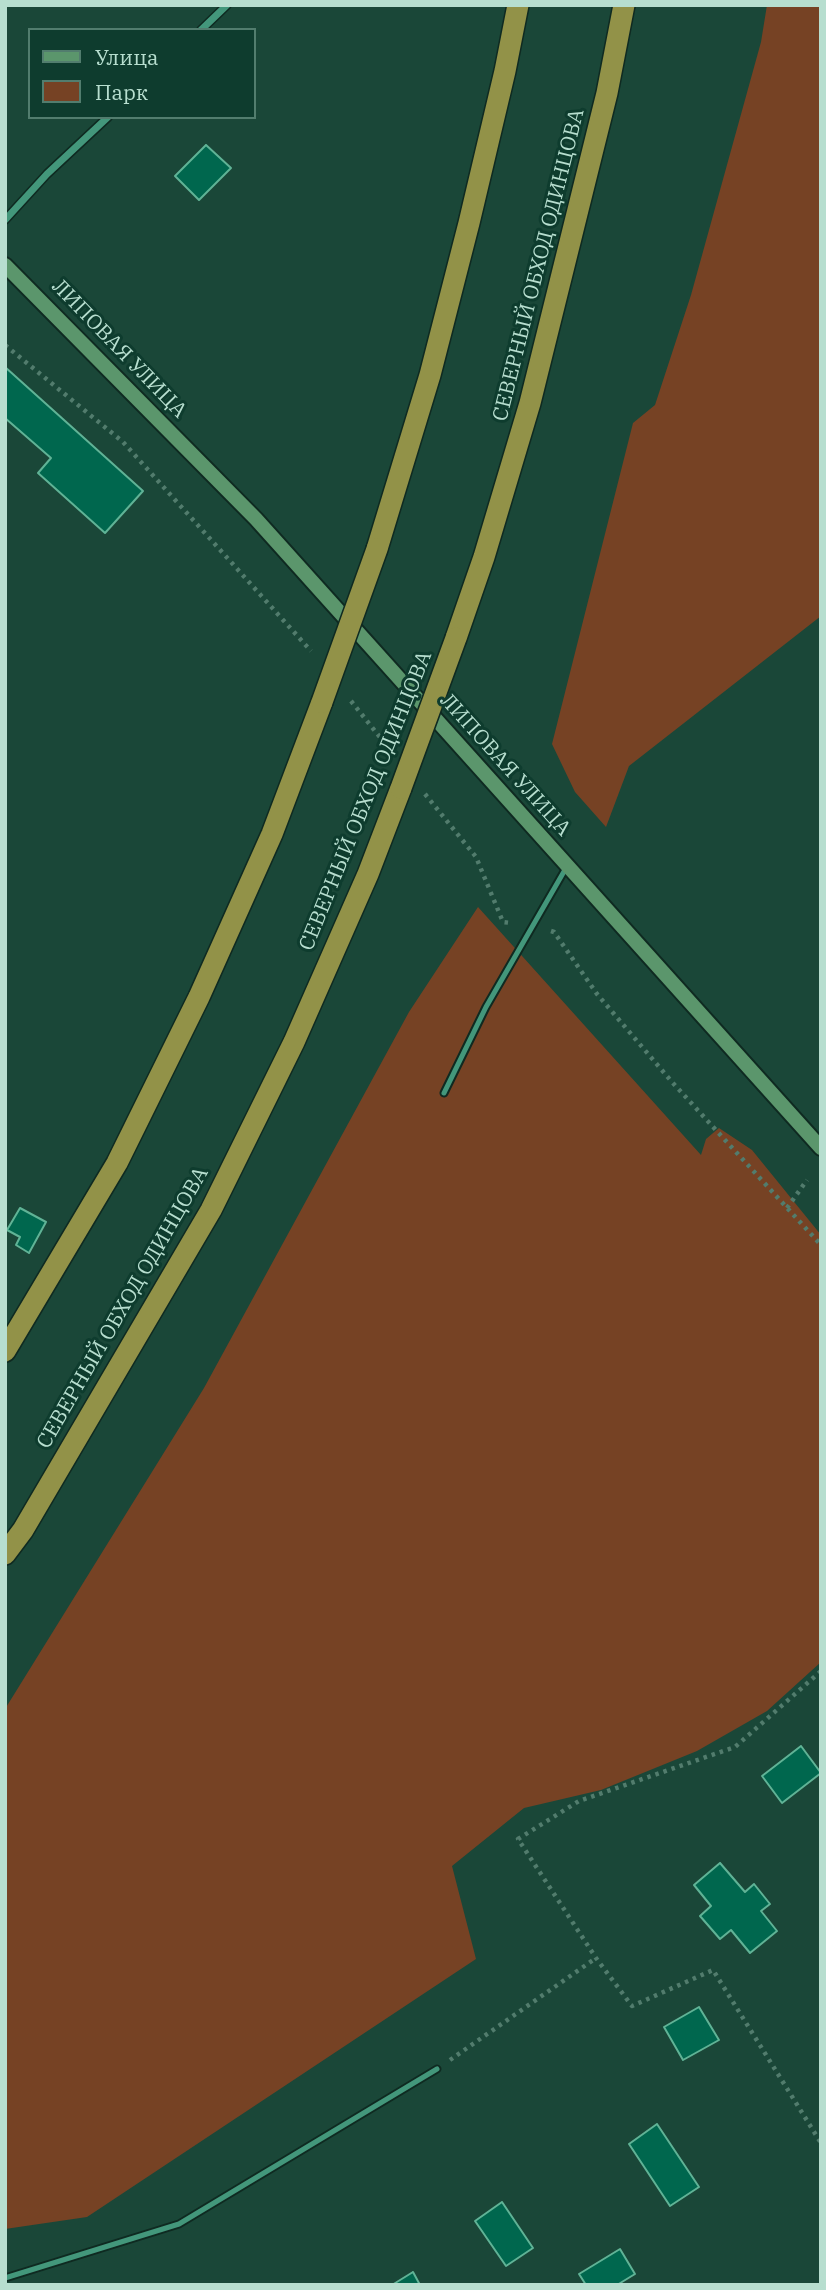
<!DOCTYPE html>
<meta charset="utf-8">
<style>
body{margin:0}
#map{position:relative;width:826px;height:2290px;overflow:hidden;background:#1a4738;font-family:"IBM Plex Serif",serif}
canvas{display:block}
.frame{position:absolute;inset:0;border:7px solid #b7decf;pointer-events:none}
.legend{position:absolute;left:28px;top:28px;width:228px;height:91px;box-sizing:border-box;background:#0e3c2e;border:2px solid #527d6e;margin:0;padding:9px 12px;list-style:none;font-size:21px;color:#b7decf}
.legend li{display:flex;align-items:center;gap:14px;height:35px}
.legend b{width:35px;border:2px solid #527d6e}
</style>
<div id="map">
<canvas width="826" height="2290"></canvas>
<div class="frame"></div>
<ul class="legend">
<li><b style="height:9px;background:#5b966c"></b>Улица</li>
<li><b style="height:19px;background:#764224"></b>Парк</li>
</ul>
</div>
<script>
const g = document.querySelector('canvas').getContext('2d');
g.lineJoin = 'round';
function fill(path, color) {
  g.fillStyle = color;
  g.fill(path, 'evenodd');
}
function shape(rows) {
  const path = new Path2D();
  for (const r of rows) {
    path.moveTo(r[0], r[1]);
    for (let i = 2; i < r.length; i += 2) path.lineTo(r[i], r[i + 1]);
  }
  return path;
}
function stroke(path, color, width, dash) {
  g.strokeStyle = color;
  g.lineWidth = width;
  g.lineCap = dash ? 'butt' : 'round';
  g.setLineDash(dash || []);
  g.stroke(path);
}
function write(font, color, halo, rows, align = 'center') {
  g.font = font + ' "IBM Plex Serif",serif';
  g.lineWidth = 6;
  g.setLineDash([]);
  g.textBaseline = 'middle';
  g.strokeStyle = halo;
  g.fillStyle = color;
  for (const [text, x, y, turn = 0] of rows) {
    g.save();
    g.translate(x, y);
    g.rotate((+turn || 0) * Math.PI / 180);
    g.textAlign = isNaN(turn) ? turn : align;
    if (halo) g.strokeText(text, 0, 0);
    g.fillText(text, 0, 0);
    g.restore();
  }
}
fill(shape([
 [767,5,821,5,821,616,629,766,606,827,575,792,552,744,633,423,655,405,691,295,761,42],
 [478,907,701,1155,706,1139,719,1128,752,1150,821,1235,821,1662,767,1711,697,1751,601,1790,524,1808,452,1866,476,1959,87,2217,5,2229,5,1709,204,1388,409,1012]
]), '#764224');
const building = shape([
 [206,145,231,168,199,200,175,176,206,145],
 [5,367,143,491,105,533,38,473,51,458,5,418,5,367],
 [20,1208,46,1222,29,1253,16,1245,20,1237,7,1230,20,1208],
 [801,1746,821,1773,782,1803,762,1776,801,1746],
 [720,1863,745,1892,754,1884,770,1904,761,1911,777,1931,750,1953,731,1930,720,1939,700,1916,711,1906,694,1885,720,1863],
 [699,2007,719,2040,683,2060,664,2027,699,2007],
 [657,2124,699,2187,670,2206,629,2144,657,2124],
 [502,2202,533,2248,506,2266,475,2221,502,2202],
 [620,2249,635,2274,617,2285,586,2285,579,2274,620,2249],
 [413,2272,420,2285,392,2285,413,2272]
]);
fill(building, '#00674e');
stroke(building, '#60b396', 2);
const lane = shape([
 [444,1093,486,1007,566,868],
 [5,2278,179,2224,437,2069]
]);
const street = shape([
 [201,30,227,5],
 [5,220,47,174,108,117]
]);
const secondary = shape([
 [5,265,256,519,821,1148]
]);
const highway = shape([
 [377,549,430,375,469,223,505,71,518,5],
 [456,638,484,557,530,403,607,93,624,5],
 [5,1351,117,1163,199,997,272,834,322,702],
 [5,1554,23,1530,211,1210,294,1042,368,874,401,788]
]);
stroke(lane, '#0f2a21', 9);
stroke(street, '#0f2a21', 10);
stroke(secondary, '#0f2a21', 18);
stroke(highway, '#0f2a21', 24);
stroke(shape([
 [5,345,123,442,311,651],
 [351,701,387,746],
 [425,794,476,857,503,922,511,923],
 [551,931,554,932,597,994,672,1082,821,1245],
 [787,1208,807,1180],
 [821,1671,735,1747,579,1801,518,1839,596,1958,632,2006,713,1970,821,2143],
 [450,2060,596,1958]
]), '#527c6d', 4.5, [3.5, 5]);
stroke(lane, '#43977b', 5);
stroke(street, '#43977b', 7);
stroke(secondary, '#5b966c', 14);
stroke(highway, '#929248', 21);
const highwayBridge = shape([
 [322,702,377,549],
 [401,788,456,638]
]);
stroke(highwayBridge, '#0f2a21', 24, []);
stroke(highwayBridge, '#929248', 21);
write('21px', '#b7decf', '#0e3c2e', [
 ["СЕВЕРНЫЙ ОБХОД ОДИНЦОВА",539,265,-76],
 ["ЛИПОВАЯ УЛИЦА",119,349,46],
 ["ЛИПОВАЯ УЛИЦА",505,765,48],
 ["СЕВЕРНЫЙ ОБХОД ОДИНЦОВА",366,801,-68],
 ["СЕВЕРНЫЙ ОБХОД ОДИНЦОВА",123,1308,-60]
]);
</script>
